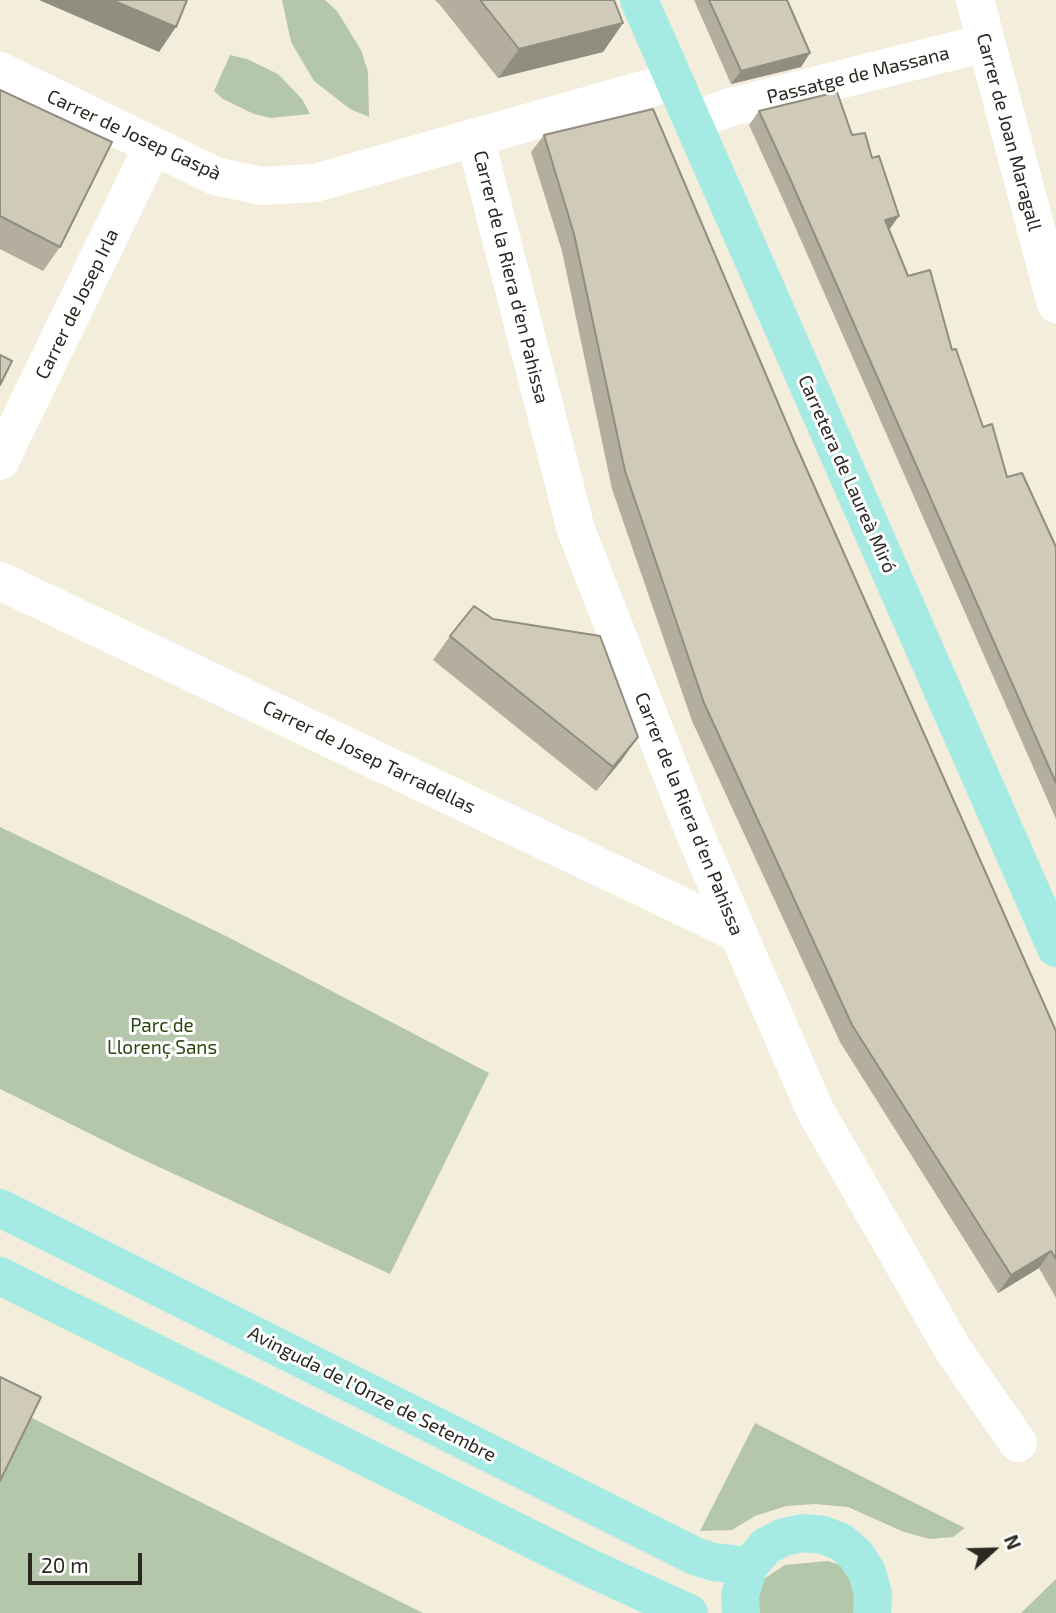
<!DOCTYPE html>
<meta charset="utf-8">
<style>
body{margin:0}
#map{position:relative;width:1056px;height:1613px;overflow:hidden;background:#f3eddb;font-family:"Exo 2",sans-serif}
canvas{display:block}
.north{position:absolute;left:958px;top:1515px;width:70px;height:70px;-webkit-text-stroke:5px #fff;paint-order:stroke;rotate:68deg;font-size:19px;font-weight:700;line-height:28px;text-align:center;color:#2a2821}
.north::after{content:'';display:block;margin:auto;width:24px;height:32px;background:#2a2821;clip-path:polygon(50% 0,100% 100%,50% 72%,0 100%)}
.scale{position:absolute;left:28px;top:1553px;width:114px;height:32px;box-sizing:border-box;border:4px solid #2a2821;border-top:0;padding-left:9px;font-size:21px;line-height:24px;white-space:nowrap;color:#2a2821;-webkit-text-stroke:5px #fff;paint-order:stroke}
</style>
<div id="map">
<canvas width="1056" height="1613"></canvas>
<div class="north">N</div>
<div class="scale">20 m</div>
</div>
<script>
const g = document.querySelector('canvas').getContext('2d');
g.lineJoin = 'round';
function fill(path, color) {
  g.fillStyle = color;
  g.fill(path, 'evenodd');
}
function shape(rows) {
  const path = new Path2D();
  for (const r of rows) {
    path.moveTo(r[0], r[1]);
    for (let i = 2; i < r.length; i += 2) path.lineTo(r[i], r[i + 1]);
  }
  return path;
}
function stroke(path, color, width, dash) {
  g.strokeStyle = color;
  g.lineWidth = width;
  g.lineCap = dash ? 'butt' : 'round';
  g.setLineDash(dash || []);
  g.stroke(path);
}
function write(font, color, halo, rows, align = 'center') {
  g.font = font + ' "Exo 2",sans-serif';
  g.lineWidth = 6;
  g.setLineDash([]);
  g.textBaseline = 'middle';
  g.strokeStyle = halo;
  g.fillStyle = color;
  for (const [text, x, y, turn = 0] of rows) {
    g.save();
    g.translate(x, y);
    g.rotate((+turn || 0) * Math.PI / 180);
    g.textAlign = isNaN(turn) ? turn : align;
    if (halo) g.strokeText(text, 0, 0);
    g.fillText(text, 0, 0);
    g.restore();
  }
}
fill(shape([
 [282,0,325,0,337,11,361,50,368,72,369,117,350,109,314,81,291,42],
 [230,55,247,59,278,74,302,99,310,114,271,118,254,114,223,99,214,91],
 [0,827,228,937,489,1073,390,1274,131,1154,0,1089],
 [0,1402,423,1613,0,1613],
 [755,1423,965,1528,953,1537,930,1539,904,1532,848,1507,815,1504,786,1506,755,1516,732,1530,700,1531],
 [827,1561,844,1566,890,1613,737,1613,750,1588,785,1565],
 [1056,1579,1056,1613,1021,1613]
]), '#b5c7ab');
stroke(shape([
 [975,0,1056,304],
 [0,71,215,176,262,186,315,183,674,81],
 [692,121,731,107,985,43],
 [475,137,576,530,695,834,815,1110,954,1351,1018,1443],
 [0,461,153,146],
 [0,581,738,933]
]), '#fff', 38);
stroke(shape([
 [639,0,1056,948],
 [0,1208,695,1556,713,1562,749,1566],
 [0,1276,592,1569,689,1613],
 [741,1613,740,1595,749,1566,766,1546,784,1537,803,1533,823,1535,841,1542,856,1555,867,1572,873,1594,872,1613]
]), '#a5ebe4', 38);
fill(shape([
 [435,0,614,0,623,23,603,52,498,78,440,5],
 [694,0,787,0,810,53,801,67,731,84],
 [0,90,60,247,43,271,0,249],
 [759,111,852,135,889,230,908,276,952,350,983,427,1007,477,1056,547,1056,819,781,195,749,125],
 [544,135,795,443,1056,1031,1056,1298,1039,1268,998,1293,840,1042,692,721,612,489,562,251,531,152],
 [450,636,638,737,621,761,596,791,433,660]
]), '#b3ae9e');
fill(shape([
 [39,0,112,0,176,27,159,52],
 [623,23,603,52,498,78,519,49],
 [810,53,801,67,731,84,741,71],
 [899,216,889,230,885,220],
 [638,737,621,761,596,791,613,767],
 [1051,1251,1039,1268,998,1293,1011,1275]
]), '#928d81');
const building = shape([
 [112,0,187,0,176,27,112,0],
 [480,0,614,0,623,23,519,49,480,0],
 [709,0,787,0,810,53,741,71,709,0],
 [0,90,112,142,60,247,0,216,0,90],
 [837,92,852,135,865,133,872,158,879,156,899,216,885,220,908,276,930,270,952,350,956,349,983,427,992,424,1007,477,1022,473,1056,547,1056,783,791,181,759,111,837,92],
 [653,109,795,443,1056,1031,1056,1259,1051,1251,1011,1275,852,1025,704,703,625,471,574,234,544,135,653,109],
 [0,355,12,361,0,385,0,355],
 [474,606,493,619,600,636,638,737,613,767,450,636,474,606],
 [0,1377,41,1397,0,1481,0,1377]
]);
fill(building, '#d0cab8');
stroke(building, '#928d81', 2);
write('19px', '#2a2821', '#fff', [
 ["Passatge de Massana",858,75,-14],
 ["Carrer de Joan Maragall",1009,132,75],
 ["Carrer de Josep Gaspà",134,135,25],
 ["Carrer de la Riera d'en Pahissa",511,277,76],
 ["Carrer de Josep Irla",77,304,-64],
 ["Carretera de Laureà Miró",847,474,66],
 ["Carrer de Josep Tarradellas",369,757,26],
 ["Carrer de la Riera d'en Pahissa",689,814,68],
 ["Avinguda de l'Onze de Setembre",372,1394,27]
]);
write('19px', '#27470e', '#fff', [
 ["Parc de",162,1026],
 ["Llorenç Sans",162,1048]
]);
</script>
